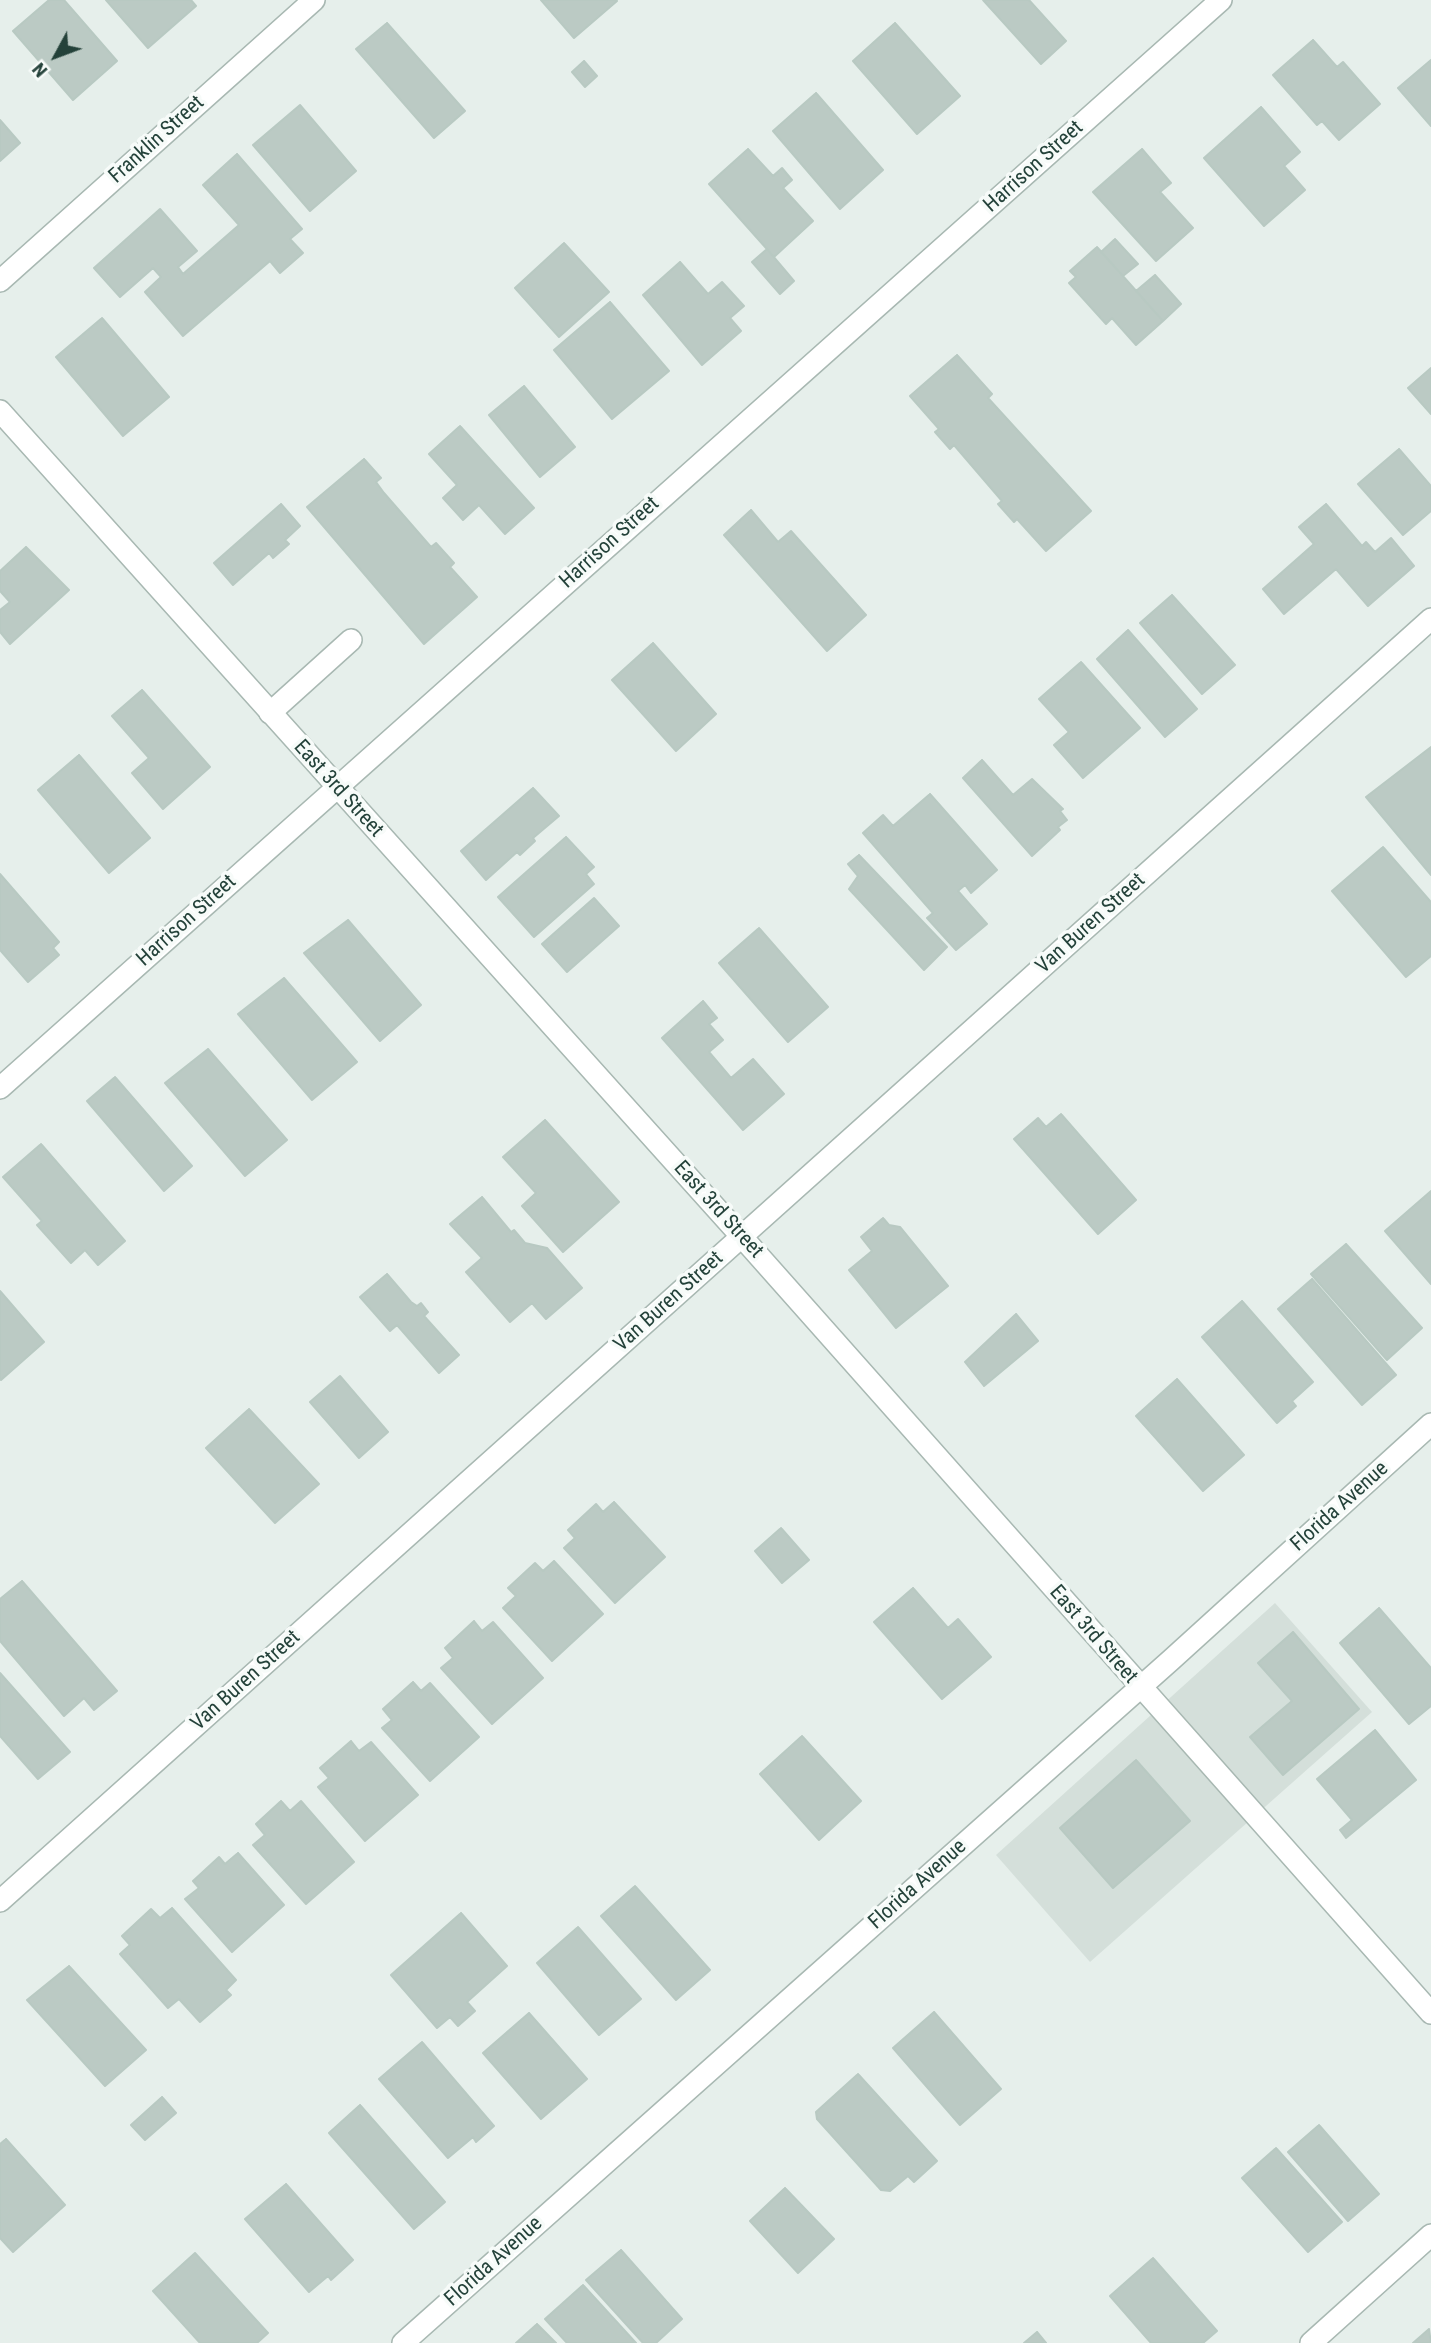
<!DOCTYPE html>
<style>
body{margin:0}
#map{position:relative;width:1431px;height:2343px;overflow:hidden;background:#e6efeb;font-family:"Roboto Condensed",sans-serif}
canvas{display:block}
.north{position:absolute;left:21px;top:21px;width:70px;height:70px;-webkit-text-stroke:5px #f7fbf9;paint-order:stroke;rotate:229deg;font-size:19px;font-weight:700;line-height:28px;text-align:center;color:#24423a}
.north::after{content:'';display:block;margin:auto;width:24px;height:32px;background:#24423a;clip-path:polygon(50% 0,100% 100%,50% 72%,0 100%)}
</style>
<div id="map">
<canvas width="1431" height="2343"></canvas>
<div class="north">N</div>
</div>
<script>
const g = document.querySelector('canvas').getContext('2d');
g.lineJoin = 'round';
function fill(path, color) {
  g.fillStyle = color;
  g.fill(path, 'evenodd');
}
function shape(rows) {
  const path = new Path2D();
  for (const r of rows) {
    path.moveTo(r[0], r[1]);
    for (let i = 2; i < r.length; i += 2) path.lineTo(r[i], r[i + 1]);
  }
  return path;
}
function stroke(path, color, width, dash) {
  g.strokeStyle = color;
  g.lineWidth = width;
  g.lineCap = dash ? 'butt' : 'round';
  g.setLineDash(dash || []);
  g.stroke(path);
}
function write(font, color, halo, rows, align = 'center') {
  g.font = font + ' "Roboto Condensed",sans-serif';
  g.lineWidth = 7;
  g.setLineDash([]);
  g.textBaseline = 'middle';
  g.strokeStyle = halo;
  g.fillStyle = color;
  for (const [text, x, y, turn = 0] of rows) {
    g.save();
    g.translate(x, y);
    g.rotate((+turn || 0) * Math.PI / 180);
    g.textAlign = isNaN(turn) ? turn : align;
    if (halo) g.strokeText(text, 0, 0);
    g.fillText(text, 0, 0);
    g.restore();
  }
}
fill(shape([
 [1275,1603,1372,1712,1090,1962,996,1855]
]), '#d4dfda');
const building = shape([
 [49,0,64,0,117,61,73,100,13,31,49,0],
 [106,0,191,0,196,6,148,48,106,0],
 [541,0,616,0,617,1,574,38,541,0],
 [983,0,1029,0,1066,41,1041,64,983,0],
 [387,23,465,111,434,138,356,49,387,23],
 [895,23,960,96,917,134,853,61,895,23],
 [1313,40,1337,67,1343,62,1380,104,1339,140,1322,121,1317,125,1273,75,1313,40],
 [1431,60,1431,126,1398,88,1431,60],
 [584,61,597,76,585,87,572,72,584,61],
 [816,93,883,170,840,209,773,131,816,93],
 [300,105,356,171,310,211,253,145,300,105],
 [1261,107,1300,152,1284,166,1305,190,1264,226,1204,158,1261,107],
 [0,120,20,143,0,161,0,120],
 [748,149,773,176,782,168,792,180,783,188,813,221,774,257,709,184,748,149],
 [1142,149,1171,183,1160,192,1193,228,1156,261,1093,192,1142,149],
 [237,154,302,229,290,239,303,253,280,273,270,261,183,336,145,292,161,277,153,268,120,297,94,268,160,209,197,251,178,267,183,274,239,225,203,185,237,154],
 [1115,239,1138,264,1123,276,1101,252,1115,239],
 [564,243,609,292,559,337,515,288,564,243],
 [1097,247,1163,321,1136,345,1112,318,1106,324,1069,283,1076,277,1070,271,1097,247],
 [767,249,794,281,780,294,752,262,767,249],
 [680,262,708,294,722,282,744,306,730,318,741,331,702,365,643,295,680,262],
 [1155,275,1181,304,1163,321,1136,291,1155,275],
 [610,302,669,371,612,419,554,350,610,302],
 [102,318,169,397,123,436,56,357,102,318],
 [957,355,992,394,988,398,1091,511,1046,551,1017,519,1014,522,998,504,1002,501,954,445,950,449,935,432,939,429,910,396,957,355],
 [1431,368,1431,414,1408,388,1431,368],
 [524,386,575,447,540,477,489,415,524,386],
 [460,426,534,508,505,534,479,505,463,520,443,498,457,485,429,454,460,426],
 [1399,449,1431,486,1431,511,1403,535,1358,484,1399,449],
 [364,459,381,478,376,482,384,493,431,547,436,543,454,563,450,567,477,597,424,644,307,507,364,459],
 [281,504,300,526,285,540,289,544,273,558,269,553,233,585,214,563,281,504],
 [1326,504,1362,546,1366,542,1375,552,1391,538,1414,566,1368,606,1336,569,1284,614,1263,589,1314,544,1299,527,1326,504],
 [751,510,778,542,791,531,866,615,827,651,724,535,751,510],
 [26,547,69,590,10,644,0,632,0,610,10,602,0,591,0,571,26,547],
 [1172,595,1235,665,1202,694,1140,623,1172,595],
 [1128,630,1197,709,1165,737,1097,659,1128,630],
 [653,643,716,714,676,751,612,680,653,643],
 [1081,662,1140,728,1083,778,1054,745,1069,732,1039,699,1081,662],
 [142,690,210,767,163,809,132,773,149,758,112,716,142,690],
 [1431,747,1431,875,1366,797,1431,747],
 [79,755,150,838,109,873,38,790,79,755],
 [982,760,1013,795,1032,779,1063,809,1060,811,1067,820,1058,827,1060,830,1032,856,963,778,982,760],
 [533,788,559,816,533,838,535,841,520,855,517,852,486,880,461,851,533,788],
 [930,794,997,870,971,893,965,885,958,891,987,924,956,950,927,918,933,913,863,833,883,815,893,826,930,794],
 [566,837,594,867,586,874,594,884,534,937,498,897,566,837],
 [1383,847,1431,902,1431,956,1406,977,1332,891,1383,847],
 [859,855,947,947,924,970,849,889,858,876,848,864,859,855],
 [0,874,59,942,53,948,59,955,28,982,0,950,0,874],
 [594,898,619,926,567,972,542,944,594,898],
 [348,920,421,1005,380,1041,304,953,348,920],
 [759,928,828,1007,788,1042,719,963,759,928],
 [284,978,357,1062,312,1100,238,1014,284,978],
 [703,1001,717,1018,709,1024,723,1040,709,1052,731,1078,753,1059,784,1094,743,1130,662,1038,703,1001],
 [208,1049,287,1140,245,1176,165,1083,208,1049],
 [115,1077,192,1166,164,1191,87,1101,115,1077],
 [1061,1114,1136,1200,1098,1234,1014,1139,1038,1118,1046,1127,1061,1114],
 [545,1120,619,1202,563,1252,522,1206,536,1193,503,1157,545,1120],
 [41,1144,125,1241,98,1265,85,1250,71,1263,37,1225,42,1221,3,1177,41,1144],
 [1431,1191,1431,1284,1385,1231,1431,1191],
 [482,1197,511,1232,514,1230,525,1243,547,1248,582,1288,546,1319,532,1303,510,1322,466,1272,482,1258,450,1224,482,1197],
 [883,1218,889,1225,900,1227,948,1286,896,1328,849,1270,872,1251,861,1237,883,1218],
 [1346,1244,1422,1328,1387,1360,1311,1274,1346,1244],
 [387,1274,411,1302,417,1306,421,1303,428,1312,424,1316,459,1355,439,1373,397,1325,390,1331,360,1297,387,1274],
 [1312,1279,1396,1375,1362,1405,1278,1309,1312,1279],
 [0,1291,44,1342,1,1380,0,1379,0,1291],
 [1242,1301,1313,1382,1292,1401,1296,1406,1277,1423,1202,1337,1242,1301],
 [1016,1314,1038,1341,984,1386,965,1362,1016,1314],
 [340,1376,388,1432,359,1458,310,1402,340,1376],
 [1177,1379,1244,1455,1203,1491,1136,1416,1177,1379],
 [249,1409,319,1484,275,1523,206,1448,249,1409],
 [614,1502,665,1557,615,1603,564,1548,575,1538,568,1530,596,1504,603,1512,614,1502],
 [781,1528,809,1560,782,1583,755,1551,781,1528],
 [554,1561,603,1614,552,1661,503,1608,516,1596,508,1588,535,1563,543,1571,554,1561],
 [22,1581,117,1691,94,1710,84,1698,64,1716,0,1641,0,1599,22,1581],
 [913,1588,948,1628,958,1619,991,1657,942,1699,874,1622,913,1588],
 [1379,1608,1431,1668,1431,1706,1409,1724,1340,1643,1379,1608],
 [474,1621,482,1631,493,1622,543,1678,492,1724,441,1668,453,1658,445,1648,474,1621],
 [1293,1632,1359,1709,1283,1775,1250,1737,1292,1701,1258,1663,1293,1632],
 [0,1673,70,1752,38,1779,0,1736,0,1673],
 [413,1682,421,1691,430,1683,479,1737,430,1781,382,1728,392,1720,383,1709,413,1682],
 [1375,1730,1416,1780,1346,1838,1340,1830,1352,1820,1317,1779,1375,1730],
 [802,1736,861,1801,819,1840,760,1774,802,1736],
 [351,1741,359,1751,371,1742,418,1795,365,1841,318,1787,329,1778,320,1768,351,1741],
 [1136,1760,1190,1821,1113,1888,1060,1828,1136,1760],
 [281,1801,290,1811,301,1801,354,1862,306,1904,253,1845,265,1835,256,1824,281,1801],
 [238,1853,284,1905,232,1952,185,1899,199,1888,193,1881,219,1857,225,1864,238,1853],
 [635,1886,710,1970,676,2000,601,1916,635,1886],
 [172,1908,236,1980,226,1990,231,1995,200,2022,179,1999,168,2008,120,1954,130,1945,122,1936,151,1909,160,1918,172,1908],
 [461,1913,507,1966,467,2002,475,2011,458,2026,450,2017,437,2028,391,1975,461,1913],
 [578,1927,641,1999,599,2035,537,1963,578,1927],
 [69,1966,146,2050,105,2086,27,2000,69,1966],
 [934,2012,1001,2089,960,2125,893,2048,934,2012],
 [529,2013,587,2079,541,2119,483,2053,529,2013],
 [422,2042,494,2126,476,2142,473,2137,448,2158,379,2079,422,2042],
 [858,2074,937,2161,914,2182,908,2176,890,2191,881,2190,817,2119,816,2112,858,2074],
 [162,2097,176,2113,145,2140,131,2125,162,2097],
 [360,2105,445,2202,414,2229,329,2133,360,2105],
 [1319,2125,1379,2194,1348,2221,1288,2152,1319,2125],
 [6,2139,65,2205,13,2252,0,2238,0,2144,6,2139],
 [1276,2148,1342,2222,1308,2252,1242,2178,1276,2148],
 [286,2184,353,2260,331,2280,328,2276,309,2292,245,2219,286,2184],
 [785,2188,834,2239,798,2273,750,2221,785,2188],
 [621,2250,682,2319,656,2343,643,2343,586,2280,621,2250],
 [195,2253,268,2333,257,2343,200,2343,153,2291,195,2253],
 [1153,2258,1217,2331,1203,2343,1151,2343,1110,2296,1153,2258],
 [583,2285,636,2343,567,2343,545,2319,583,2285],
 [537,2324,556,2343,516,2343,537,2324],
 [1429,2329,1431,2343,1413,2343,1429,2329],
 [1037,2332,1046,2343,1024,2343,1037,2332]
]);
fill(building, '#bbcac4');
stroke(building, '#b8c9c2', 2);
const service = shape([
 [270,713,351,640]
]);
const minor = shape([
 [0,281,314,0],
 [0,411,742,1237,1431,2013],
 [0,1088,1221,0],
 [0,1901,1431,619],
 [1311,2343,1431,2235]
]);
const tertiary = shape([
 [403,2343,1171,1660,1431,1424]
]);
stroke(service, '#a8b8b2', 24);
stroke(minor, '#a8b8b2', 24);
stroke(tertiary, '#a8b8b2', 24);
stroke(service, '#fff', 21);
stroke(minor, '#fff', 21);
stroke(tertiary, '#fff', 21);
write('21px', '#24423a', '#f7fbf9', [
 ["Franklin Street",157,140,-42],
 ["Harrison Street",1034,167,-42],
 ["Harrison Street",610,543,-42],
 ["East 3rd Street",338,789,48],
 ["Harrison Street",187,921,-42],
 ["Van Buren Street",1091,924,-42],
 ["East 3rd Street",718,1210,48],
 ["Van Buren Street",669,1302,-42],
 ["Florida Avenue",1340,1507,-42],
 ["East 3rd Street",1093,1635,49],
 ["Van Buren Street",246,1681,-42],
 ["Florida Avenue",918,1885,-42],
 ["Florida Avenue",494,2262,-42]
]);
</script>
